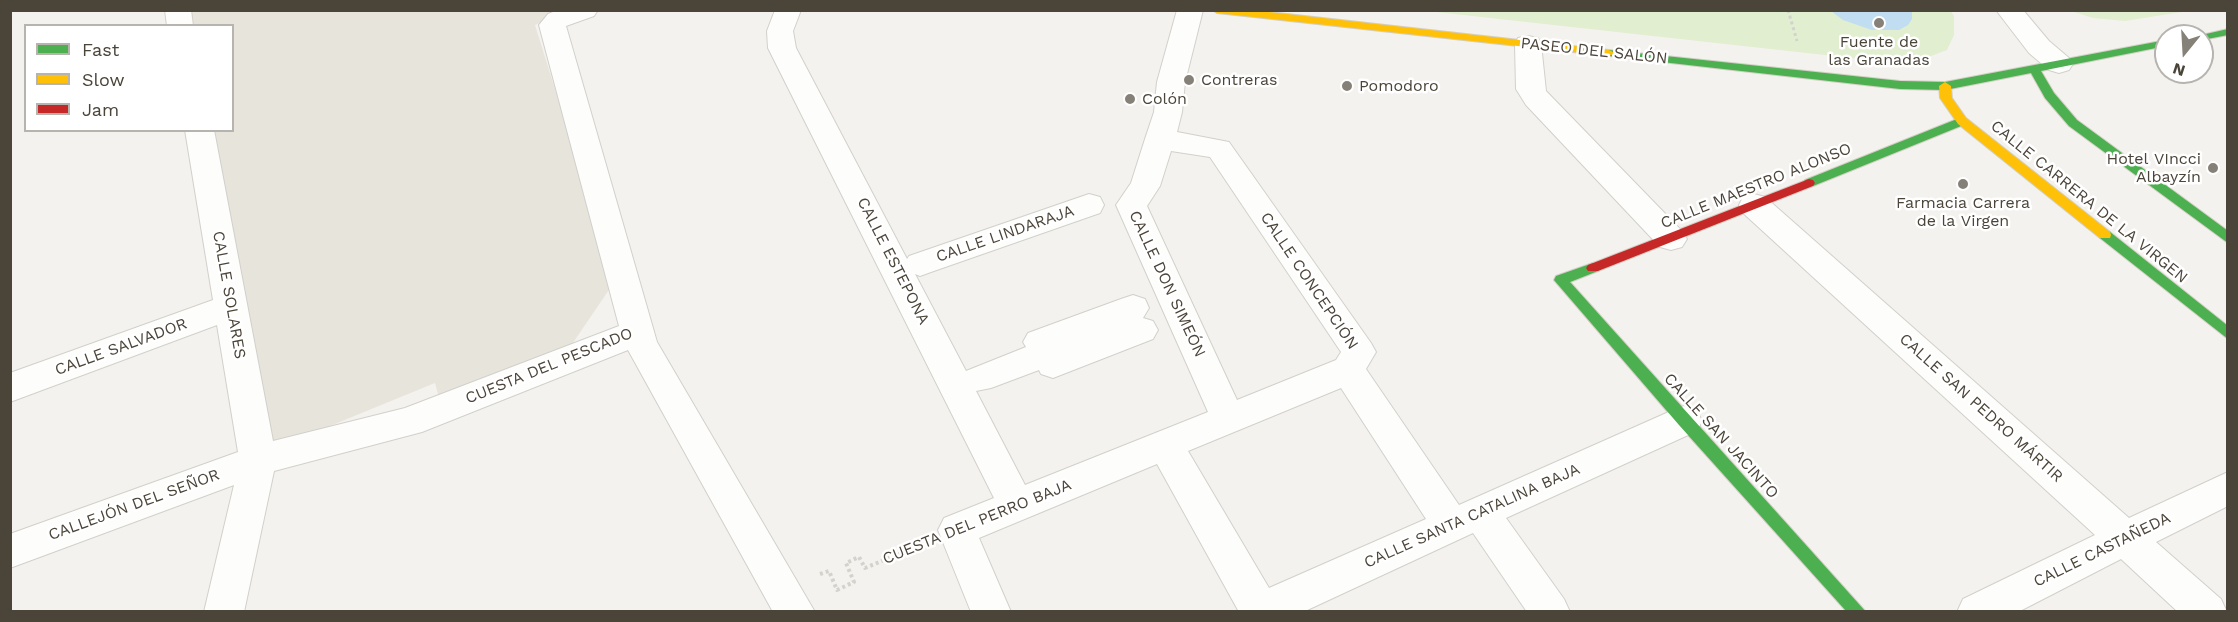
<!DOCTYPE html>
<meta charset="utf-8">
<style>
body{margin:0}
#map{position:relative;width:2238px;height:622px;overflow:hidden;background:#f4f2ee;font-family:"Work Sans",sans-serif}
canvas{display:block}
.frame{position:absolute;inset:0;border:12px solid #4b4439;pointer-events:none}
.legend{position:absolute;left:24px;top:24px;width:210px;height:108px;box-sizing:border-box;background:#fff;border:2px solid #b7b4b0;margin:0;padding:8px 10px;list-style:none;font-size:18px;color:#4b4439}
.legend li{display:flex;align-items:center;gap:12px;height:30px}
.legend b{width:30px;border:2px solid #b7b4b0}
.north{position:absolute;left:2154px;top:24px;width:60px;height:60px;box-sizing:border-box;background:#fff;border:2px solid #b7b4b0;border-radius:50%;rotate:198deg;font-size:16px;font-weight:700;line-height:24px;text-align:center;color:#4b4439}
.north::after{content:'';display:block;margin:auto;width:21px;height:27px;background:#868178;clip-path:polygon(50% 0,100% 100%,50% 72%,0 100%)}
</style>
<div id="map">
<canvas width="2238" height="622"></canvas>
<div class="frame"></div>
<ul class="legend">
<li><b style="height:8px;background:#4caf50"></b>Fast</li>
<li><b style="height:8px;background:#ffc107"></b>Slow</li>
<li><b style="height:8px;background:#c62828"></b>Jam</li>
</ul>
<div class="north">N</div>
</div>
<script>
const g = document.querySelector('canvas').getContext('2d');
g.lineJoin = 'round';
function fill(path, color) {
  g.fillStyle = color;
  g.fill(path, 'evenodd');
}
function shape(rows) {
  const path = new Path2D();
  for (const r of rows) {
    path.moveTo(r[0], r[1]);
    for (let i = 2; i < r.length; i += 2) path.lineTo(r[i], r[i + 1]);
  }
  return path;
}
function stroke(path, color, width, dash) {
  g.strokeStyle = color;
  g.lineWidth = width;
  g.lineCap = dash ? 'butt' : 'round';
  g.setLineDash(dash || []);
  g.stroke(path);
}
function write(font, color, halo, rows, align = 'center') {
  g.font = font + ' "Work Sans",sans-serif';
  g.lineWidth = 5;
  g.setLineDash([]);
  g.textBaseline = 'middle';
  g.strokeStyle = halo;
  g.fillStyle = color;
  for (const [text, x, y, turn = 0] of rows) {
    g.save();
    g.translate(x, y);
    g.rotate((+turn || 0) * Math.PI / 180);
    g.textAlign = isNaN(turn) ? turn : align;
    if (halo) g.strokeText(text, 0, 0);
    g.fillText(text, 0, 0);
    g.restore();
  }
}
fill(shape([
 [180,11,567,11,535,25,615,281,564,356,441,405,435,383,264,453,203,131,232,130,232,26,183,25]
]), '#e7e4dc');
fill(shape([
 [1950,10,1954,16,1954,35,1947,50,1923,59,1888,62,1427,11],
 [2071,11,2188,11,2125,21,2093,18]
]), '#e1eecf');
fill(shape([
 [1831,11,1912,11,1912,19,1908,25,1899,30,1872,30,1843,20]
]), '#c0ddf1');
const street = shape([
 [165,10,191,10,193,26,167,26,165,10],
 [558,10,598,10,594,16,566,26,657,342,815,612,773,612,628,350,422,432,274,471,244,612,204,612,234,485,10,568,10,534,238,452,217,325,10,402,10,373,213,300,185,130,214,130,273,441,405,408,619,326,539,25,548,14,558,10],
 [775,10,801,10,793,31,796,48,907,259,909,256,1089,194,1100,197,1104,205,1100,213,931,272,920,276,915,274,966,371,1026,347,1023,342,1028,333,1121,299,1133,295,1145,299,1149,308,1143,318,1153,321,1158,330,1153,339,1053,378,1041,374,1039,370,991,388,976,391,1025,485,1208,412,1116,205,1131,183,1145,139,1154,112,1157,82,1177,10,1203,10,1185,82,1182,112,1177,132,1229,142,1371,343,1376,352,1366,369,1459,505,1671,411,1684,406,1697,411,1702,421,1697,431,1506,518,1564,599,1570,612,1527,612,1473,533,1303,612,1239,612,1157,464,979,538,1011,612,971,612,938,530,944,518,994,498,768,48,767,31,775,10],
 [1171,151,1210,157,1341,352,1336,360,1237,400,1147,206,1160,186,1171,151],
 [1341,388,1426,519,1269,588,1188,451,1341,388],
 [1996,10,2023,10,2049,41,2069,58,2073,64,2069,70,2059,73,2049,70,2029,53,1996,10],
 [1528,36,1538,38,1541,44,1546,91,1682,231,1687,239,1682,247,1671,250,1660,247,1526,105,1516,89,1515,44,1518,38,1528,36],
 [1754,194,1765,197,2129,518,2228,472,2228,506,2156,542,2221,599,2227,612,2178,612,2121,559,2018,612,1957,612,1963,599,2095,535,1743,213,1739,205,1743,197,1754,194]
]);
const fast = shape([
 [2228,29,2228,35,2202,40,2202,36,2197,36,2228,29],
 [2166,40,2166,46,2041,71,2054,93,2077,120,2228,231,2228,243,2069,126,2045,98,2031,73,1945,90,1900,89,1609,56,1603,53,1609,50,1900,81,1945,82,2166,40],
 [1962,117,1968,121,1966,124,1813,186,1805,186,1803,183,1805,180,1962,117],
 [2105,230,2110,232,2228,326,2228,339,2100,238,2099,235,2100,232,2105,230],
 [1593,263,1598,265,1600,268,1598,271,1570,282,1866,612,1847,612,1679,425,1554,280,1556,276,1593,263]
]);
const slow = shape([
 [1212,10,1251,10,1609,50,1615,53,1609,56,1217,13,1212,10],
 [1945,82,1951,86,1952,98,1966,118,2110,232,2111,235,2110,238,2100,238,1958,124,1940,98,1939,86,1945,82]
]);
const jam = shape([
 [1809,179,1813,180,1815,183,1813,186,1598,271,1588,271,1586,268,1588,265,1809,179]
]);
stroke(street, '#d2d0cb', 2);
stroke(fast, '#d3cfc5', 2);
stroke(slow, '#d3cfc5', 2);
stroke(jam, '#d3cfc5', 2);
stroke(shape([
 [1788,10,1797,41]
]), '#d3d2cc', 3, [3, 3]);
stroke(shape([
 [820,574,829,571,837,590,854,582,846,563,859,557,865,568,920,545]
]), '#d3d2cc', 4, [3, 3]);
fill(street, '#fdfdfc');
fill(fast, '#4caf50');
fill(slow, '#ffc107');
fill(jam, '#c62828');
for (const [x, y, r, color] of [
 [1879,23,6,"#868178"],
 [1189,80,6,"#868178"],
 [1347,86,6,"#868178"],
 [1130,99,6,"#868178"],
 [2213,168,6,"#868178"],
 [1963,184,6,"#868178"]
]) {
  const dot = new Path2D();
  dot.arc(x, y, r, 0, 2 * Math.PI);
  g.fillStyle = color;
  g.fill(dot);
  stroke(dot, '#fff', 2);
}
write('16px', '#4b4439', '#fff', [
 ["Fuente de",1879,42,"center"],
 ["las Granadas",1879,60,"center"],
 ["Contreras",1201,80],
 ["Pomodoro",1359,86],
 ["Colón",1142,99],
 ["Hotel VIncci",2201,159,"right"],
 ["Albayzín",2201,177,"right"],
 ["Farmacia Carrera",1963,203,"center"],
 ["de la Virgen",1963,221,"center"]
], 'left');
write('16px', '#4b4439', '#fff', [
 ["PASEO DEL SALÓN",1594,51,6],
 ["CALLE MAESTRO ALONSO",1756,186,-22],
 ["CALLE CARRERA DE LA VIRGEN",2089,202,39],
 ["CALLE LINDARAJA",1005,234,-19],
 ["CALLE ESTEPONA",893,261,63],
 ["CALLE CONCEPCIÓN",1309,281,56],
 ["CALLE DON SIMEÓN",1167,284,65],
 ["CALLE SOLARES",229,295,80],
 ["CALLE SALVADOR",121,347,-20],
 ["CUESTA DEL PESCADO",549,366,-22],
 ["CALLE SAN PEDRO MÁRTIR",1981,408,42],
 ["CALLE SAN JACINTO",1721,436,48],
 ["CALLEJÓN DEL SEÑOR",134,505,-20],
 ["CALLE SANTA CATALINA BAJA",1472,516,-24],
 ["CUESTA DEL PERRO BAJA",977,522,-22],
 ["CALLE CASTAÑEDA",2102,550,-26]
]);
</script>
